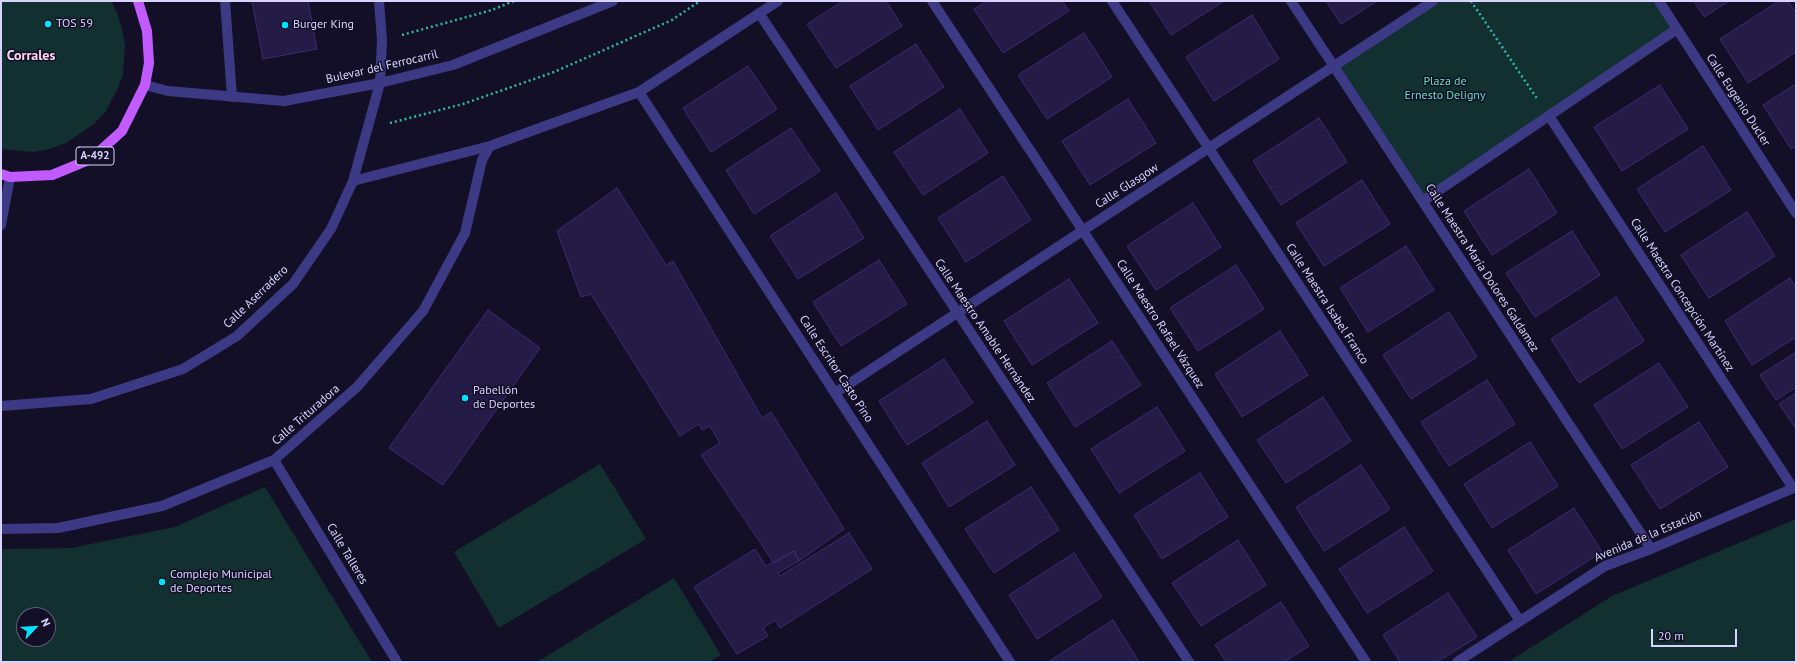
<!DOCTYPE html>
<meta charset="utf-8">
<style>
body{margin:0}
#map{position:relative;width:1797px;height:663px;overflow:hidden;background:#130f26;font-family:"PT Sans",sans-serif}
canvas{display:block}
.frame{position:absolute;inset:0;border:2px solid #d9d4ff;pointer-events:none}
.north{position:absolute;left:16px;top:607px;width:40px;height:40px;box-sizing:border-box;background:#130f26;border:1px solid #625e7d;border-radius:50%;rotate:65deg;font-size:11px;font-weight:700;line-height:16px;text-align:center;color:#d9d4ff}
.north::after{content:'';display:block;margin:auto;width:14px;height:18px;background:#00e5ff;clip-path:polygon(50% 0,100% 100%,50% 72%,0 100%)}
.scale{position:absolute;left:1651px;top:629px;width:86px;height:18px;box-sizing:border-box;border:2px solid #d9d4ff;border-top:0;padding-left:5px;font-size:12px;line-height:14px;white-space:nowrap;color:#d9d4ff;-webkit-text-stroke:3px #130f26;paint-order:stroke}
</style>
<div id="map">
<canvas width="1797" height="663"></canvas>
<div class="frame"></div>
<div class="north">N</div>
<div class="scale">20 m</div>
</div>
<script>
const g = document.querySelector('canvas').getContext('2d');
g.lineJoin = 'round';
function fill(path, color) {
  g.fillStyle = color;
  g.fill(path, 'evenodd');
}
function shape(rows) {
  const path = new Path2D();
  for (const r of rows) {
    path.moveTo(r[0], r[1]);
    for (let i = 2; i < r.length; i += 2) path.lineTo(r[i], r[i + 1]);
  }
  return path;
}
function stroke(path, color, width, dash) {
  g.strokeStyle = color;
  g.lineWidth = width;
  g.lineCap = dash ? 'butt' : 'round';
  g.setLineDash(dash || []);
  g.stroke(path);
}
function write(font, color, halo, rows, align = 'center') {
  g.font = font + ' "PT Sans",sans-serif';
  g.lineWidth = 3;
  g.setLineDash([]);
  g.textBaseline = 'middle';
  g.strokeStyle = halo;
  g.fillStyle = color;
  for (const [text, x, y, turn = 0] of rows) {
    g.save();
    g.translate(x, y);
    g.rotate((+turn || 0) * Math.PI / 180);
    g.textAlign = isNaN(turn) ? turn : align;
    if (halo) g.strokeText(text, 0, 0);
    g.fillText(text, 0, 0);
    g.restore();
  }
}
fill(shape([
 [1,1,111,1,117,13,122,29,125,46,123,74,118,88,106,111,94,124,66,143,50,149,33,152,1,149],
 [1433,1,1659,1,1677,29,1423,201,1334,66],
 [600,464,646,539,499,628,454,552],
 [265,487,372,662,1,662,1,549,71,548,175,527],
 [24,615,48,615,48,639,24,639],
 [1796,519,1796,662,1508,662,1612,596],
 [674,578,721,655,709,662,537,662]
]), '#12302f');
const building = shape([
 [252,1,308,1,317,49,263,59,252,1],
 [843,1,886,1,902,26,836,68,807,24,843,1],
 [987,1,1062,1,1069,11,1003,53,974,9,987,1],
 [1149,1,1224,1,1171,35,1149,1],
 [1326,1,1377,1,1341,24,1326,1],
 [1694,1,1729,1,1704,17,1694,1],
 [1779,1,1788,1,1796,13,1796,52,1748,83,1720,39,1779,1],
 [1252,15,1279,59,1214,101,1186,57,1252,15],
 [1084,33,1112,77,1047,119,1018,75,1084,33],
 [916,44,944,87,878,130,850,86,916,44],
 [748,66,777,109,711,152,683,108,748,66],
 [1796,84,1796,146,1791,149,1763,105,1796,84],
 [1660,85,1688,129,1622,171,1594,127,1660,85],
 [1128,99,1156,143,1090,185,1062,141,1128,99],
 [960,109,988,153,923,195,894,152,960,109],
 [1319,118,1347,162,1281,205,1253,161,1319,118],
 [791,128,820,171,754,214,726,170,791,128],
 [1703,146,1731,190,1665,232,1637,189,1703,146],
 [1529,169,1557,213,1492,255,1464,211,1529,169],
 [1003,176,1031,220,966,262,938,218,1003,176],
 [1362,180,1390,224,1324,266,1296,223,1362,180],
 [617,188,666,265,673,261,762,418,771,412,844,529,799,561,794,551,774,563,701,455,720,443,710,426,702,430,699,424,680,436,591,294,581,297,557,231,617,188],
 [836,193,864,238,798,279,770,236,836,193],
 [1193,203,1221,247,1156,290,1127,246,1193,203],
 [1747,212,1775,256,1709,298,1681,255,1747,212],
 [1572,231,1600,275,1535,317,1506,273,1572,231],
 [1406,246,1434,290,1368,332,1340,288,1406,246],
 [879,260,907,304,841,346,813,302,879,260],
 [1236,265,1264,309,1198,351,1170,308,1236,265],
 [1790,278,1796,288,1796,337,1752,365,1725,321,1790,278],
 [1069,279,1098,323,1032,365,1004,321,1069,279],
 [1616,297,1644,341,1579,383,1551,339,1616,297],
 [488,310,540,348,443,485,389,448,488,310],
 [1449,312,1477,357,1411,399,1383,355,1449,312],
 [1280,331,1308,375,1242,417,1215,374,1280,331],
 [1112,341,1141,385,1075,427,1047,383,1112,341],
 [1796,352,1796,387,1776,400,1760,375,1796,352],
 [944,359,973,403,907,445,879,401,944,359],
 [1659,363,1688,407,1622,449,1594,405,1659,363],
 [1487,380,1515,424,1449,466,1421,422,1487,380],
 [1796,393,1796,429,1779,404,1796,393],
 [1323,397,1351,441,1286,483,1257,440,1323,397],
 [1157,407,1185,451,1119,493,1091,449,1157,407],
 [987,421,1015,465,949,507,922,463,987,421],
 [1699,422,1728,467,1660,509,1631,465,1699,422],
 [1530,442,1558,486,1492,528,1464,484,1530,442],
 [1361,465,1390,509,1324,551,1296,507,1361,465],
 [1200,473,1228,517,1162,559,1134,515,1200,473],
 [1031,487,1059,530,994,573,965,529,1031,487],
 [1574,508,1602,552,1536,594,1508,550,1574,508],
 [1404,527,1433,571,1367,613,1339,569,1404,527],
 [849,533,872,569,780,628,775,620,763,628,768,636,737,654,694,587,755,549,766,566,794,551,799,561,778,573,780,576,849,533],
 [1238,540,1266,585,1201,626,1172,583,1238,540],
 [1074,553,1102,597,1037,639,1009,595,1074,553],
 [1448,593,1477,637,1437,662,1400,662,1383,635,1448,593],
 [1281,602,1309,646,1284,662,1226,662,1215,645,1281,602],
 [1113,620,1139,662,1048,662,1113,620]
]);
fill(building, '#241b47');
stroke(building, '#3b2d73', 1);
stroke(shape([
 [1471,1,1538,100],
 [402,35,492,10,514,1],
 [390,123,463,104,554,72,672,20,700,1]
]), '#2fb8b0', 2.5, [2, 3]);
stroke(shape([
 [225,1,232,97],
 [932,1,1366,662],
 [1112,1,1520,621],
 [1291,1,1651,549],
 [1659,1,1796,213],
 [759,13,1189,662],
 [145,85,168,91,284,101,380,83,453,65,613,1],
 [639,92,1010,662],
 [1549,116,1793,488],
 [353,181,490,146,639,92,778,1],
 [1423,201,1677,29],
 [1,225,10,177],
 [835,393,1433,1],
 [1,406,91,399,183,369,237,336,293,284,331,229,353,181,380,83,382,40,379,1],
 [274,460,397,662],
 [1,529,58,528,162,506,274,460,357,387,423,311,465,233,482,160,490,146],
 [1457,662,1605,566,1651,549,1796,487]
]), '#3d3a85', 10);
stroke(shape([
 [1,174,10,177,52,175,91,159,122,131,145,85,149,63,147,31,138,1]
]), '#c25bff', 10);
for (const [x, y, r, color] of [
 [48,24,4,"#00e5ff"],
 [285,25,4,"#00e5ff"],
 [465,398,4,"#00e5ff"],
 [162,582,4,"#00e5ff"]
]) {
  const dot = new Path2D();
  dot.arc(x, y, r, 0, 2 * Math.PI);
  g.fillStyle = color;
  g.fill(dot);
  stroke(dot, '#130f26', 1.5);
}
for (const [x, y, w] of [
 [95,156,38]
]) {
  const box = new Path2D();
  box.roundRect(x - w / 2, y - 9, w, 18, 3);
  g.fillStyle = '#130f26';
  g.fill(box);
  stroke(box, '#d9d4ff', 1);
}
write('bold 11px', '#d9d4ff', null, [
 ["A-492",95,156]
]);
write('12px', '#d9d4ff', '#130f26', [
 ["TOS 59",56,24],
 ["Burger King",293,25],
 ["Pabellón",473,391],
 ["de Deportes",473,405],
 ["Complejo Municipal",170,575],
 ["de Deportes",170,589]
], 'left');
write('12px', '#d9d4ff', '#130f26', [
 ["Bulevar del Ferrocarril",382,67,-13],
 ["Calle Eugenio Ducler",1738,100,57],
 ["Calle Glasgow",1127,186,-33],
 ["Calle Maestra María Dolores Galdamez",1482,268,57],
 ["Calle Maestra Concepción Martínez",1682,295,57],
 ["Calle Aserradero",256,297,-44],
 ["Calle Maestra Isabel Franco",1327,304,57],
 ["Calle Maestro Rafael Vázquez",1160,324,57],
 ["Calle Maestro Amable Hernández",985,331,56],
 ["Calle Escritor Casto Pino",836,369,57],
 ["Calle Trituradora",306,415,-41],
 ["Avenida de la Estación",1648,536,-23],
 ["Calle Talleres",347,554,59]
]);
write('12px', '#5fe0c0', '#130f26', [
 ["Plaza de",1445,82],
 ["Ernesto Deligny",1445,96]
]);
write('bold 14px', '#ffd6f0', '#130f26', [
 ["Corrales",31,56]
]);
</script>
